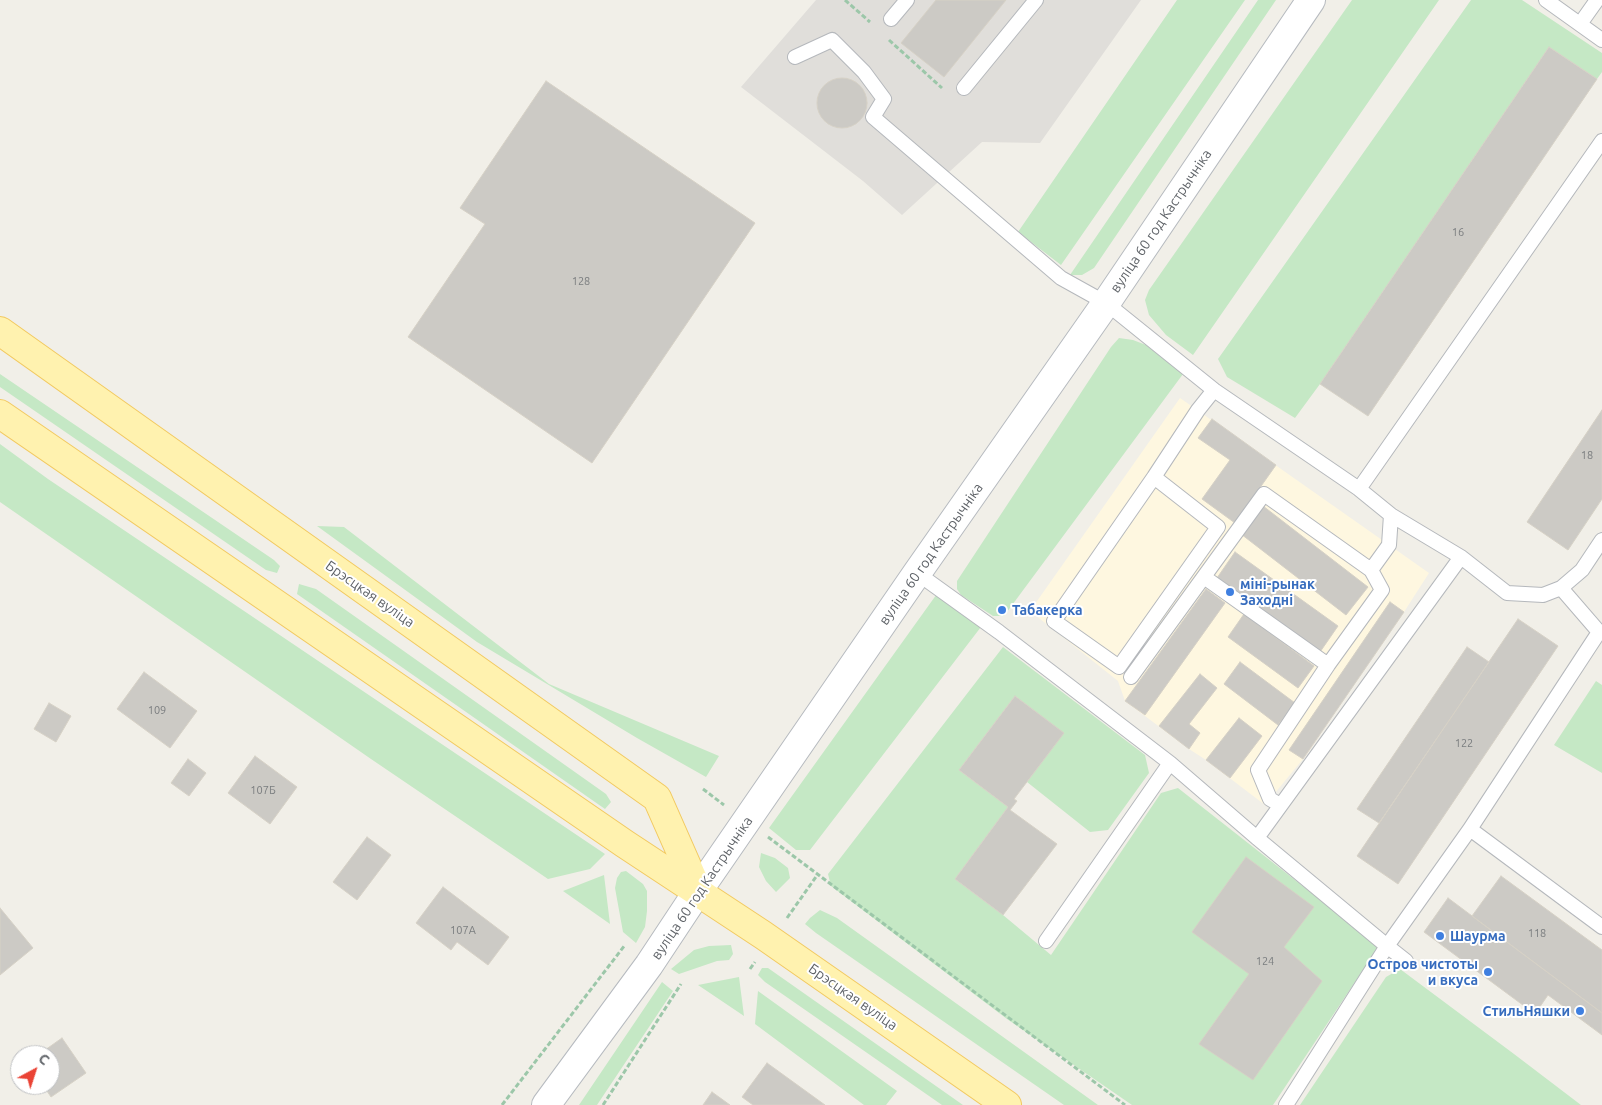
<!DOCTYPE html>
<meta charset="utf-8">
<style>
body{margin:0}
#map{position:relative;width:1602px;height:1105px;overflow:hidden;background:#f1efe8;font-family:Ubuntu,sans-serif}
canvas{display:block}
.north{position:absolute;left:10px;top:1045px;width:50px;height:50px;box-sizing:border-box;background:#fff;border:1px solid #bfc1c3;border-radius:50%;rotate:40deg;font-size:14px;font-weight:700;line-height:20px;text-align:center;color:#5f6368}
.north::after{content:'';display:block;margin:auto;width:18px;height:22px;background:#ea4335;clip-path:polygon(50% 0,100% 100%,50% 72%,0 100%)}
</style>
<div id="map">
<canvas width="1602" height="1105"></canvas>
<div class="north">С</div>
</div>
<script>
const g = document.querySelector('canvas').getContext('2d');
g.lineJoin = 'round';
function fill(path, color) {
  g.fillStyle = color;
  g.fill(path, 'evenodd');
}
function shape(rows) {
  const path = new Path2D();
  for (const r of rows) {
    if (r.length === 3) {
      path.moveTo(r[0] + r[2], r[1]);
      path.arc(r[0], r[1], r[2], 0, 2 * Math.PI);
      continue;
    }
    path.moveTo(r[0], r[1]);
    for (let i = 2; i < r.length; i += 2) path.lineTo(r[i], r[i + 1]);
  }
  return path;
}
function stroke(path, color, width, dash) {
  g.strokeStyle = color;
  g.lineWidth = width;
  g.lineCap = dash ? 'butt' : 'round';
  g.setLineDash(dash || []);
  g.stroke(path);
}
function write(font, color, halo, rows, align = 'center') {
  g.font = font + ' Ubuntu,sans-serif';
  g.lineWidth = 4;
  g.setLineDash([]);
  g.textBaseline = 'middle';
  g.strokeStyle = halo;
  g.fillStyle = color;
  for (const [text, x, y, turn = 0] of rows) {
    g.save();
    g.translate(x, y);
    g.rotate((+turn || 0) * Math.PI / 180);
    g.textAlign = isNaN(turn) ? turn : align;
    if (halo) g.strokeText(text, 0, 0);
    g.fillText(text, 0, 0);
    g.restore();
  }
}
fill(shape([
 [1180,398,1429,573,1404,612,1303,759,1265,805,1206,760,1189,749,1125,701,1118,681,1030,611]
]), '#fef7e0');
fill(shape([
 [816,0,1141,0,1040,143,982,142,902,215,863,181,741,87]
]), '#e0deda');
fill(shape([
 [1177,0,1245,0,1061,265,1018,232],
 [1258,0,1276,0,1094,268,1082,275,1070,275],
 [1352,0,1439,0,1193,355,1166,335,1149,315,1145,300,1149,290],
 [1471,0,1522,0,1602,53,1602,72,1597,79,1549,47,1320,384,1295,418,1227,377,1218,359],
 [1119,338,1133,340,1146,345,1183,374,1004,616,993,616,961,595,957,589,957,581,1111,347],
 [0,374,274,560,280,566,277,573,266,570,0,387],
 [0,444,48,479,605,854,590,869,548,879,371,759,0,502],
 [317,526,344,527,549,684,719,756,706,777,637,738,477,642],
 [299,584,316,589,606,794,611,802,605,809,297,594],
 [939,591,984,623,810,850,796,850,769,828],
 [1003,647,1145,755,1149,773,1108,830,1090,832,1027,782,1063,733,1015,696,959,770,1008,807,955,879,1003,915,1051,955,1161,793,1178,788,1379,946,1273,1105,1132,1105,1007,1019,831,886,828,874],
 [1596,681,1602,685,1602,773,1554,745],
 [761,853,775,858,788,868,790,878,776,892,766,881,759,867],
 [626,871,643,884,647,891,647,911,645,927,636,943,623,932,615,888,617,878,621,872],
 [604,875,610,924,563,891],
 [820,910,837,918,1098,1105,1064,1105,816,933,805,924,810,918],
 [731,945,733,954,729,960,717,961,679,974,671,969,694,950,709,946],
 [762,968,768,968,963,1105,942,1105,765,982,758,975],
 [1400,969,1514,1054,1581,1105,1300,1105,1386,977],
 [739,977,744,1016,698,985],
 [662,982,673,991,597,1105,579,1105],
 [758,991,897,1091,886,1105,864,1105,755,1024]
]), '#c5e8c5');
const building = shape([
 [936,0,1006,0,944,77,901,43,936,0],
 [1549,47,1597,79,1368,416,1320,384,1549,47],
 [842,103,25],
 [546,81,755,223,592,463,408,337,485,224,460,208,546,81],
 [1602,410,1602,499,1568,550,1527,522,1602,410],
 [1212,419,1276,465,1235,523,1202,499,1230,460,1198,438,1212,419],
 [1263,506,1368,587,1346,615,1241,534,1263,506],
 [1235,552,1338,626,1320,652,1217,578,1235,552],
 [1206,589,1225,603,1145,715,1125,701,1206,589],
 [1390,602,1404,612,1303,759,1289,750,1390,602],
 [1244,614,1314,666,1298,688,1228,637,1244,614],
 [1518,619,1558,646,1398,884,1357,856,1518,619],
 [1467,647,1489,662,1379,823,1357,809,1467,647],
 [1240,662,1295,703,1278,725,1224,684,1240,662],
 [144,672,197,711,170,748,117,709,144,672],
 [1200,674,1217,688,1189,724,1200,733,1189,749,1159,726,1200,674],
 [1015,696,1064,733,1014,799,1017,801,1010,810,1057,844,1003,915,955,879,1008,807,959,770,1015,696],
 [49,703,71,716,56,742,34,729,49,703],
 [1239,718,1262,736,1230,778,1206,760,1239,718],
 [255,756,297,787,270,824,228,793,255,756],
 [188,759,206,773,189,796,171,783,188,759],
 [367,837,391,855,357,900,333,882,367,837],
 [1246,857,1314,907,1284,947,1322,981,1253,1080,1199,1044,1249,974,1192,932,1246,857],
 [1501,876,1602,950,1602,1013,1472,916,1501,876],
 [443,887,509,937,488,965,457,942,451,950,416,923,443,887],
 [1448,898,1602,1013,1602,1035,1548,995,1535,1014,1424,932,1448,898],
 [0,908,33,948,0,975,0,908],
 [62,1038,86,1073,51,1097,43,1085,50,1085,50,1055,38,1055,62,1038],
 [767,1063,825,1105,753,1105,742,1097,767,1063],
 [712,1092,730,1105,703,1105,712,1092]
]);
fill(building, '#cccac5');
stroke(building, '#d6d1c6', 1);
const lane = shape([
 [1546,0,1602,40],
 [891,19,907,0],
 [1580,24,1597,0],
 [795,57,832,40,864,72,884,99,873,117,1061,278,1106,303,1214,390,1359,489,1391,515,1461,557,1507,593,1543,595,1561,588,1582,570,1602,540],
 [964,88,1036,0],
 [1154,477,1218,527,1119,667,1054,621,1154,477,1198,410,1214,390],
 [1359,489,1602,141],
 [917,573,999,632,1170,763,1257,838,1387,946,1406,961],
 [1204,577,1328,665],
 [1131,677,1264,494,1371,570,1389,545,1391,515],
 [1280,805,1270,799,1258,770,1328,665,1382,590,1371,570],
 [1470,829,1602,927],
 [1257,838,1461,557],
 [1046,941,1170,763],
 [1286,1105,1387,946,1470,829,1599,632,1561,588]
]);
const secondary = shape([
 [546,1105,649,965,698,891,917,573,1106,303,1311,0]
]);
const primary = shape([
 [0,331,657,798,698,891],
 [0,414,625,844,763,935,1007,1105]
]);
stroke(lane, '#b5b8bc', 16);
stroke(secondary, '#b6babf', 30);
stroke(primary, '#f2c960', 30);
stroke(shape([
 [845,0,870,22],
 [889,40,942,88],
 [703,789,724,805],
 [768,837,1125,1105],
 [787,918,818,874],
 [750,969,755,962],
 [502,1105,625,945],
 [603,1105,681,984]
]), '#9cc7a9', 3, [5, 2.5]);
stroke(lane, '#fff', 14);
stroke(secondary, '#fff', 28);
stroke(primary, '#fff2af', 28);
for (const [x, y, r, color] of [
 [1230,592,5,"#3f7fe0"],
 [1002,610,5,"#3f7fe0"],
 [1440,936,5,"#3f7fe0"],
 [1488,972,5,"#3f7fe0"],
 [1580,1011,5,"#3f7fe0"]
]) {
  const dot = new Path2D();
  dot.arc(x, y, r, 0, 2 * Math.PI);
  g.fillStyle = color;
  g.fill(dot);
  stroke(dot, '#fff', 2);
}
write('11px', '#7a7d7f', null, [
 ["16",1458,232],
 ["128",581,281],
 ["18",1587,455],
 ["109",157,710],
 ["122",1464,743],
 ["107Б",263,790],
 ["107А",463,930],
 ["118",1537,933],
 ["124",1265,961]
]);
write('14px', '#5f6368', '#fff', [
 ["вуліца 60 год Кастрычніка",1161,221,-56],
 ["вуліца 60 год Кастрычніка",931,554,-55],
 ["Брэсцкая вуліца",370,594,35],
 ["вуліца 60 год Кастрычніка",702,888,-56],
 ["Брэсцкая вуліца",853,997,35]
]);
write('bold 14px', '#366cbe', '#fff', [
 ["міні-рынак",1240,584],
 ["Заходні",1240,600],
 ["Табакерка",1012,610],
 ["Шаурма",1450,936],
 ["Остров чистоты",1478,964,"right"],
 ["и вкуса",1478,980,"right"],
 ["СтильНяшки",1570,1011,"right"]
], 'left');
</script>
